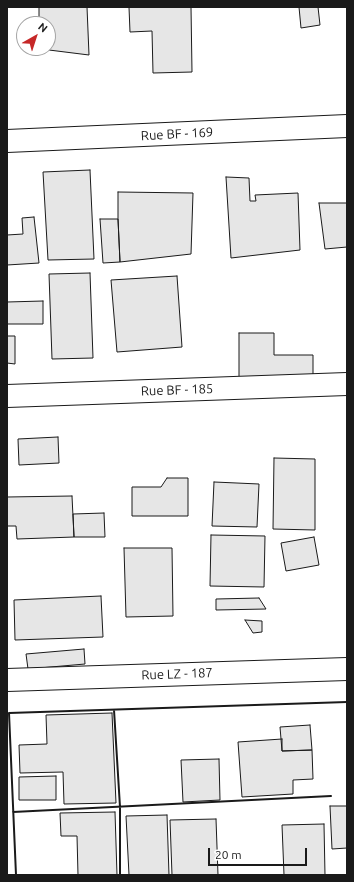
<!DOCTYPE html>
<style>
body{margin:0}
#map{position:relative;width:354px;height:882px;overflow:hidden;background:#fff;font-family:Ubuntu,sans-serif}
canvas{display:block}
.frame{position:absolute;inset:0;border:8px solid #1a1a1a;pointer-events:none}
.north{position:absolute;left:16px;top:16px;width:40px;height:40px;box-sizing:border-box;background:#fff;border:1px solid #a3a3a3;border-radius:50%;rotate:39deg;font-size:11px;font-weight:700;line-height:16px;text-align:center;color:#1a1a1a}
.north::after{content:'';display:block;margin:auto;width:14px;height:18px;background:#c62828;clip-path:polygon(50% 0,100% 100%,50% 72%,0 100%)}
.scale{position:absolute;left:208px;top:848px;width:99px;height:18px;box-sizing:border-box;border:2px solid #1a1a1a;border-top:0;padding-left:5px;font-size:12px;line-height:14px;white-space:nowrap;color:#1a1a1a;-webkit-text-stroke:3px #fff;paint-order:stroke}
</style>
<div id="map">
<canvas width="354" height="882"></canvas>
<div class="frame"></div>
<div class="north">N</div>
<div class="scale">20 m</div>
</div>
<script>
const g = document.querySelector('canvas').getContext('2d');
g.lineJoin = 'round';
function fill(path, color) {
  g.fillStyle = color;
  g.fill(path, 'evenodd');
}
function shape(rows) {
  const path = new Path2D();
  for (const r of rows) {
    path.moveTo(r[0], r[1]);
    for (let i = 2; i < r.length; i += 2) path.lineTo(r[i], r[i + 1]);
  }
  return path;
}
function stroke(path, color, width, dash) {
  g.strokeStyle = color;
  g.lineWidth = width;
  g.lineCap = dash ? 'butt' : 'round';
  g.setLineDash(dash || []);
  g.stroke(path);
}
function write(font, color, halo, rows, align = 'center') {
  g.font = font + ' Ubuntu,sans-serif';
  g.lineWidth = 3;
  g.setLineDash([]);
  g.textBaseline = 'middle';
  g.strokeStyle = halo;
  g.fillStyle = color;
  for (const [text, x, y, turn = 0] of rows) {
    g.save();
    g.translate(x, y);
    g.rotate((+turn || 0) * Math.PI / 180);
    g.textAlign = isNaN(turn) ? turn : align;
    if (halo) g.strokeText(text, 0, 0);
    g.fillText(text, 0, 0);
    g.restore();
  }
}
const building = shape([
 [39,7,87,7,89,55,41,49,41,48,48,48,48,24,39,24,39,7],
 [129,7,191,7,192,72,153,73,152,31,130,32,129,7],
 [299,7,318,7,320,25,301,28,299,7],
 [90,170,94,259,48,260,43,172,90,170],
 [226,177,249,178,250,201,256,201,255,195,298,193,300,250,231,258,226,177],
 [118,192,193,193,191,254,120,262,118,219,118,192],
 [319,203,347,203,347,247,325,249,319,203],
 [34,217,39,263,7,265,7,235,23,234,22,218,34,217],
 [100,219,118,219,120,262,103,263,100,219],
 [90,273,93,358,52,359,49,274,90,273],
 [177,276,182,347,117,352,111,280,177,276],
 [43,301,43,324,7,324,7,302,43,301],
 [239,333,274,333,274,355,313,355,313,379,239,379,239,333],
 [7,336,15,336,15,364,7,363,7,336],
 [58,437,59,463,19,465,18,439,58,437],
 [274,458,315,459,315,530,273,529,274,458],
 [167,478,188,478,188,516,132,516,132,487,161,487,167,478],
 [214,482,259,484,257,527,212,526,214,482],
 [72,496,74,537,17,539,16,526,7,526,7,497,72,496],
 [104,513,105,537,74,537,73,514,104,513],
 [211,535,265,536,264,587,210,586,211,535],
 [314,537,319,565,286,571,281,543,314,537],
 [124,548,172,548,173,616,126,617,124,548],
 [101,596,103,637,15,640,14,600,101,596],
 [259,598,266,609,216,610,216,599,259,598],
 [245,620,262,621,262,632,253,633,245,620],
 [84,649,85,664,28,669,26,654,84,649],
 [112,713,116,803,64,804,63,772,20,773,19,745,47,744,46,715,112,713],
 [310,725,312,750,282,751,280,727,310,725],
 [282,739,282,751,312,750,313,779,293,780,293,794,242,797,238,742,282,739],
 [219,759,220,800,183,802,181,760,219,759],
 [56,776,56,800,19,800,19,777,56,776],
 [330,806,347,806,347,848,332,849,330,806],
 [115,812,117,875,78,875,77,836,61,836,60,813,115,812],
 [167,815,169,875,129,875,126,816,167,815],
 [216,819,218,875,172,875,170,820,216,819],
 [324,824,325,875,284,875,282,825,324,824]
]);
fill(building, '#e6e6e6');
stroke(building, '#1a1a1a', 1);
const street = shape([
 [7,141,347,126],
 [7,396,347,384],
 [7,680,347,669]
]);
stroke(street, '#1a1a1a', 24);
stroke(street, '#fff', 22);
stroke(shape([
 [114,710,120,807,120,875],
 [13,812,331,796],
 [16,875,9,713,347,702]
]), '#1a1a1a', 2);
write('13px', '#1a1a1a', '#fff', [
 ["Rue BF - 169",177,134,-3],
 ["Rue BF - 185",177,390,-2],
 ["Rue LZ - 187",177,674,-2]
]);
</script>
